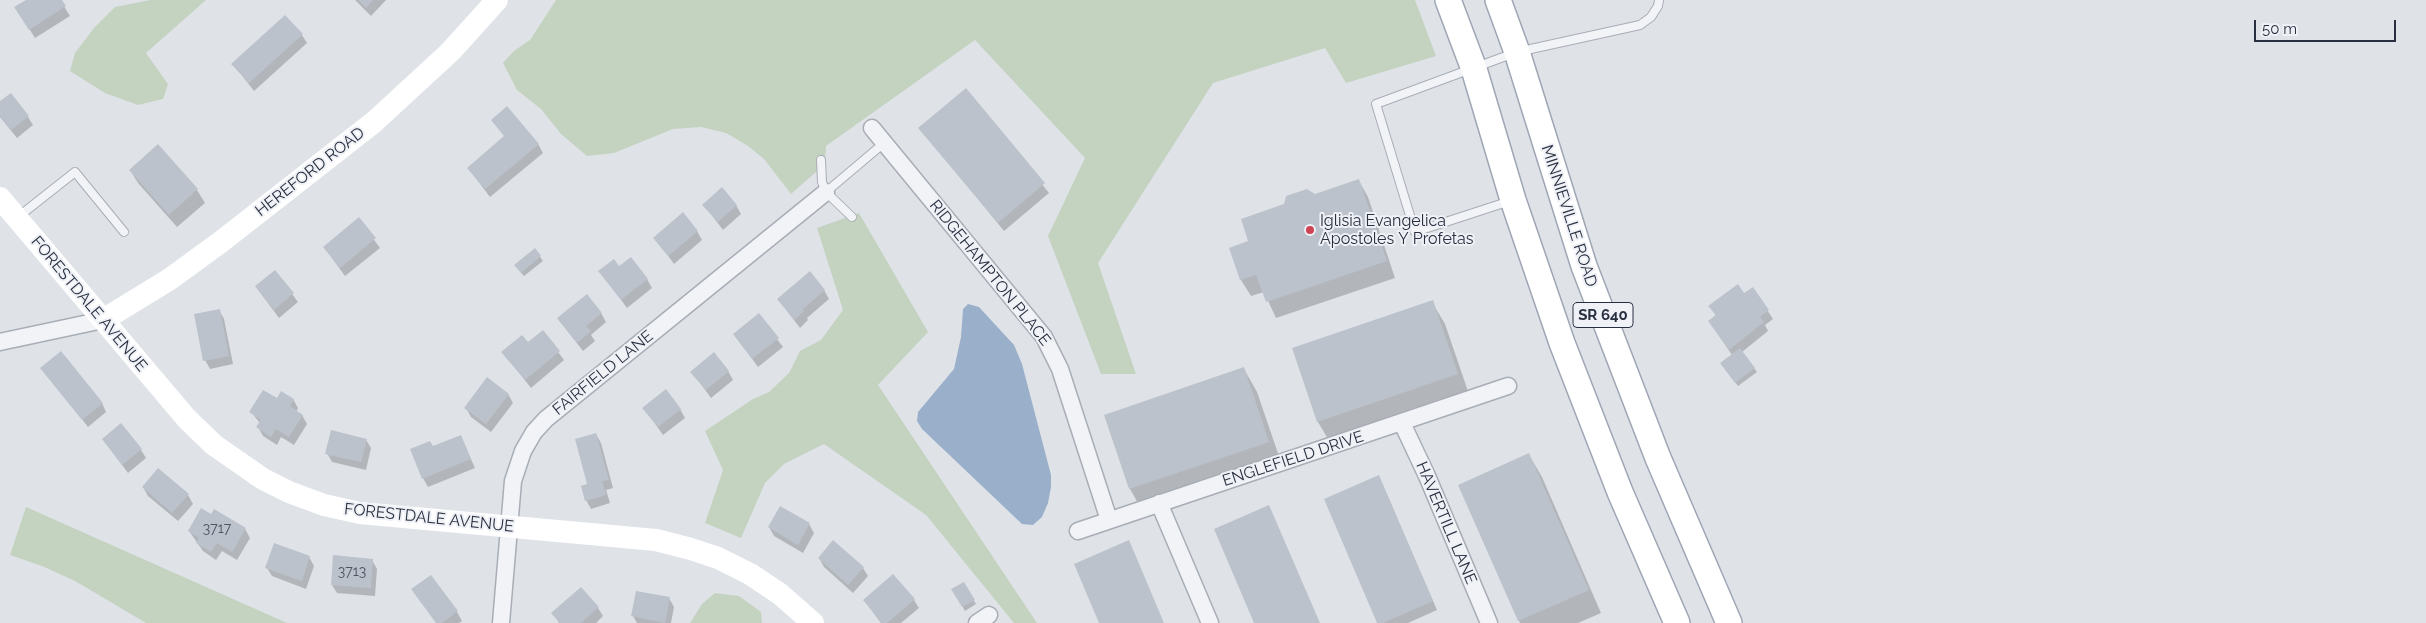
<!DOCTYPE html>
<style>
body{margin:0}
#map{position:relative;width:2426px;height:623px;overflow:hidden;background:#dfe3e8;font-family:Raleway,sans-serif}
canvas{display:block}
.scale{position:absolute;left:2254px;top:20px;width:142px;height:22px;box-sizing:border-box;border:2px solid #283040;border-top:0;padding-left:6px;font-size:15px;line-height:18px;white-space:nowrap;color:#283040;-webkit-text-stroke:4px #eff1f6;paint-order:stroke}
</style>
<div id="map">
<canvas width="2426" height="623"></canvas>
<div class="scale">50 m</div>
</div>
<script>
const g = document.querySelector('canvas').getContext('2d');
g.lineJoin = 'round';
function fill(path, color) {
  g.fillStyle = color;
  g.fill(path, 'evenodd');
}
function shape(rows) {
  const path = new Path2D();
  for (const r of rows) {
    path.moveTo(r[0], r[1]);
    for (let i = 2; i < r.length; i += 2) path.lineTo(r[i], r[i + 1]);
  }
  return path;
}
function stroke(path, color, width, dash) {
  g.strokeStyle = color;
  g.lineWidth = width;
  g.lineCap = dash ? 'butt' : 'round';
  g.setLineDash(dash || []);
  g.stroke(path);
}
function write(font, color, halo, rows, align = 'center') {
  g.font = font + ' Raleway,sans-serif';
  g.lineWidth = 4;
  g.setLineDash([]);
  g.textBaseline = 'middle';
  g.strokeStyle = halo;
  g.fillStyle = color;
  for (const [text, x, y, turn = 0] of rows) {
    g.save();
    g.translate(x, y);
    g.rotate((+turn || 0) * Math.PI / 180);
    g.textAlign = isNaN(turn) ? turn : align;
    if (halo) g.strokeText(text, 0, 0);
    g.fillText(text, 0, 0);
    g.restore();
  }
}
fill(shape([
 [150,0,206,0,146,53,168,84,163,99,138,105,105,93,70,71,75,53,94,28,115,7],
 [556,0,1415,0,1436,56,1346,83,1325,48,1213,83,1098,263,1136,374,1101,374,1048,236,1085,158,975,40,826,146,825,164,791,194,764,159,748,146,726,133,701,127,673,129,614,153,587,156,561,134,541,109,517,90,503,63,514,51,530,40],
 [859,213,928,332,878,385,1037,623,1014,623,926,515,824,444,784,464,765,483,741,538,705,523,723,470,705,431,753,399,769,392,789,373,800,351,821,340,843,310,817,228],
 [26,507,287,623,146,623,75,581,42,566,10,555],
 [715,593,739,596,761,612,762,623,690,623,702,604]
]), '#c4d2c0');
fill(shape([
 [968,304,979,307,1014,345,1022,364,1051,475,1051,487,1048,503,1042,517,1033,525,1022,524,922,429,917,421,918,412,954,369,961,337,963,309]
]), '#9aafc9');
fill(shape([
 [28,0,60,0,70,16,35,38,21,16],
 [355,0,386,0,371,16],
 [302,35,307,43,254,91,233,64],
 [966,90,1049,193,1004,231,920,128],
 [0,103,28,117,33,125,17,138,0,117],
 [493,120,538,144,543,153,490,197,468,168,505,137],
 [130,170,197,190,205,203,177,227,138,183],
 [1359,181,1368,197,1395,278,1276,318,1264,292,1251,296,1241,280,1231,248,1250,242,1285,205],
 [704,205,736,205,741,214,723,230],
 [359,219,380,248,345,276,324,247],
 [697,231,702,240,674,264,655,238],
 [535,250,543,261,524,276,518,269],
 [619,267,647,279,652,288,627,308,600,271],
 [275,271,298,302,279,318,256,287],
 [1753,289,1773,319,1765,325,1768,331,1742,352,1757,372,1738,386,1724,367,1732,355,1709,321,1716,316,1710,306,1744,295],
 [824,290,829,299,807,318,808,320,800,328,779,300],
 [1432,302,1445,324,1470,397,1331,444,1318,422,1294,348],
 [219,310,224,319,233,364,210,369,205,360],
 [601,313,606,322,591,335,595,341,583,351,558,319],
 [759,315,783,347,758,367,734,334],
 [543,332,564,360,531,388,503,352,528,344],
 [42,368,102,403,106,412,88,427],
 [1244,369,1257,392,1282,465,1143,512,1130,489,1105,416],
 [728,371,733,380,711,398,692,372],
 [508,394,513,403,491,432,471,417,466,408],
 [293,399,298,408,296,412,302,415,307,424,294,445,281,437,277,445,263,436,258,427,260,423,251,412,277,400],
 [644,408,680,409,685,418,663,435],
 [596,434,601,443,613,488,606,490,610,503,591,509,586,500],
 [461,437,475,468,428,487,423,478,433,448],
 [103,439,141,450,146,458,128,473],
 [366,440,371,448,366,470,332,462,327,453],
 [1529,455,1542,477,1601,613,1578,623,1520,623,1460,485],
 [1383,486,1437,610,1408,623,1379,623],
 [143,487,188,495,193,504,178,521,148,496],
 [215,511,245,529,250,538,237,560,222,551,216,560,203,551,189,531,212,516],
 [809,524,814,533,803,553,774,536,769,527],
 [309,557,314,566,306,589,272,576,267,568],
 [819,558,863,568,868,576,853,593,824,567],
 [372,560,377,569,375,596,337,593,332,585],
 [431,576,457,612,462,621,459,623,436,623],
 [963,584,976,604,965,611,953,590],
 [669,598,674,607,671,623,637,623,633,616],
 [864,600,914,600,919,608,901,623,881,623],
 [598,608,603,616,596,623,559,623,553,613]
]), '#0003');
fill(shape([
 [26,0,62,0,66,6,29,30,14,7],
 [358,0,373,0,366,8],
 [285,15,303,34,249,83,231,64],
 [966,88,1045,183,998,223,918,128],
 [11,93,29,116,11,130,0,116,0,101],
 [507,106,539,144,485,189,467,168,504,136,491,120],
 [158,144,198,189,169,215,129,170],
 [1359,179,1387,261,1266,302,1256,275,1240,280,1229,248,1248,241,1241,219,1284,204,1286,196,1307,189,1315,194],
 [722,187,737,205,718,222,702,205],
 [683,212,698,231,668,256,653,238],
 [359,217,376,238,340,268,323,247],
 [535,248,541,256,521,273,514,265],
 [631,257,648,279,621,300,598,271,614,259,619,266],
 [275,270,294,293,274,310,255,286],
 [810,271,825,290,803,309,804,311,794,320,777,299],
 [1738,284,1744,293,1753,287,1769,310,1760,317,1764,322,1729,350,1708,321,1716,315,1708,306],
 [587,294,602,313,586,326,591,331,577,343,557,318],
 [1433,300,1458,374,1317,422,1292,348],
 [220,309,229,356,203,361,194,314],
 [759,313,779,338,752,359,733,334],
 [543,330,560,351,525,380,501,352,522,335,528,342],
 [1740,348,1755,368,1735,383,1720,363],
 [61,351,103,403,82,420,40,368],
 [714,352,729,371,706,390,690,372],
 [1244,367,1269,442,1129,489,1104,415],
 [487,377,509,394,486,424,464,408],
 [666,389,681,409,658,427,642,408],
 [263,390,277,398,281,391,294,399,290,406,303,415,289,437,276,429,271,437,256,427,261,420,249,412],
 [121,423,142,449,122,465,102,439],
 [331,430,367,439,361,462,325,454],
 [596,433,609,480,602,481,606,495,585,501,581,486,587,484,575,439],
 [461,435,471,459,422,479,410,449,430,441,433,446],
 [1529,453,1589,590,1518,621,1458,485],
 [158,468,189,494,172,513,142,487],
 [1379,475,1433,601,1383,623,1377,623,1324,499],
 [1269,505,1320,623,1254,623,1214,529],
 [780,506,810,523,798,545,768,527],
 [201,508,211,514,214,509,246,528,232,552,217,543,211,552,196,543,199,538,188,531],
 [833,540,864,567,848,585,818,558],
 [1129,540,1164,623,1099,623,1074,564],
 [274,543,310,556,302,581,265,568],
 [333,555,373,559,371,588,331,585],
 [893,574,915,599,887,623,882,623,863,600],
 [431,575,458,611,442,623,436,623,411,589],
 [964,582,975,600,962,607,951,589],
 [581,587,599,607,581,623,560,623,551,613],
 [636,591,670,597,665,623,631,616]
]), '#bcc2cb');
const lane = shape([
 [821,160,822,182,826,192,852,217],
 [826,192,884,143],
 [1510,201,1415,232,1376,104,1517,52,1640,25,1651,17,1658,6,1659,0],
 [18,217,75,172,124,232]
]);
const street = shape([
 [872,128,1044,337,1060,369,1109,520],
 [0,342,103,320],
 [1402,423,1427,476,1489,623],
 [1159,503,1210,623],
 [1078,531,1508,386],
 [501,623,513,481,523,451,534,432,546,419,826,192],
 [977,623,989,615]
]);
const primary = shape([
 [1448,0,1474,69,1513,200,1562,343,1620,492,1677,623],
 [1498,0,1517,52,1584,266,1658,458,1729,623]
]);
stroke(lane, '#a8adb6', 10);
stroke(street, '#a8adb6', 19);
stroke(primary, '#9ea6b4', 28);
stroke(lane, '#f2f3f7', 8);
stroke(street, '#f2f3f7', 16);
stroke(shape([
 [0,198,187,419,214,445,263,479,289,492,324,505,360,513,656,540,691,549,718,558,750,574,780,594,813,623],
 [103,320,170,279,222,241,374,122,450,52,497,0]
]), '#fff', 22);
stroke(primary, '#fff', 25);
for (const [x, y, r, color] of [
 [1310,230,5,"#ce4354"]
]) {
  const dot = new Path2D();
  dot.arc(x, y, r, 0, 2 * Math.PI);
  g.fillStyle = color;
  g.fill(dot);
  stroke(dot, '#eff1f6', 2);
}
write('14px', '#4d5463', null, [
 ["3717",217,529],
 ["3713",352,572]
]);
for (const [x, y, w] of [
 [1603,315,60]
]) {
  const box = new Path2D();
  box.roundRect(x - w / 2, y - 12.5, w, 25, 4);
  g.fillStyle = '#eff1f6';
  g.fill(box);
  stroke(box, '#283040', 1);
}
write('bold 15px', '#283040', null, [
 ["SR 640",1603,315]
]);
write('16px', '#283040', '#eff1f6', [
 ["HEREFORD ROAD",310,172,-38],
 ["MINNIEVILLE ROAD",1569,216,72],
 ["RIDGEHAMPTON PLACE",990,273,51],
 ["FORESTDALE AVENUE",89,304,50],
 ["FAIRFIELD LANE",603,373,-39],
 ["ENGLEFIELD DRIVE",1293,459,-18],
 ["FORESTDALE AVENUE",429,518,6],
 ["HAVERTILL LANE",1446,523,67]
]);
write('16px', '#283040', '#eff1f6', [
 ["Iglisia Evangelica",1320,221],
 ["Apostoles Y Profetas",1320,239]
], 'left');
</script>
